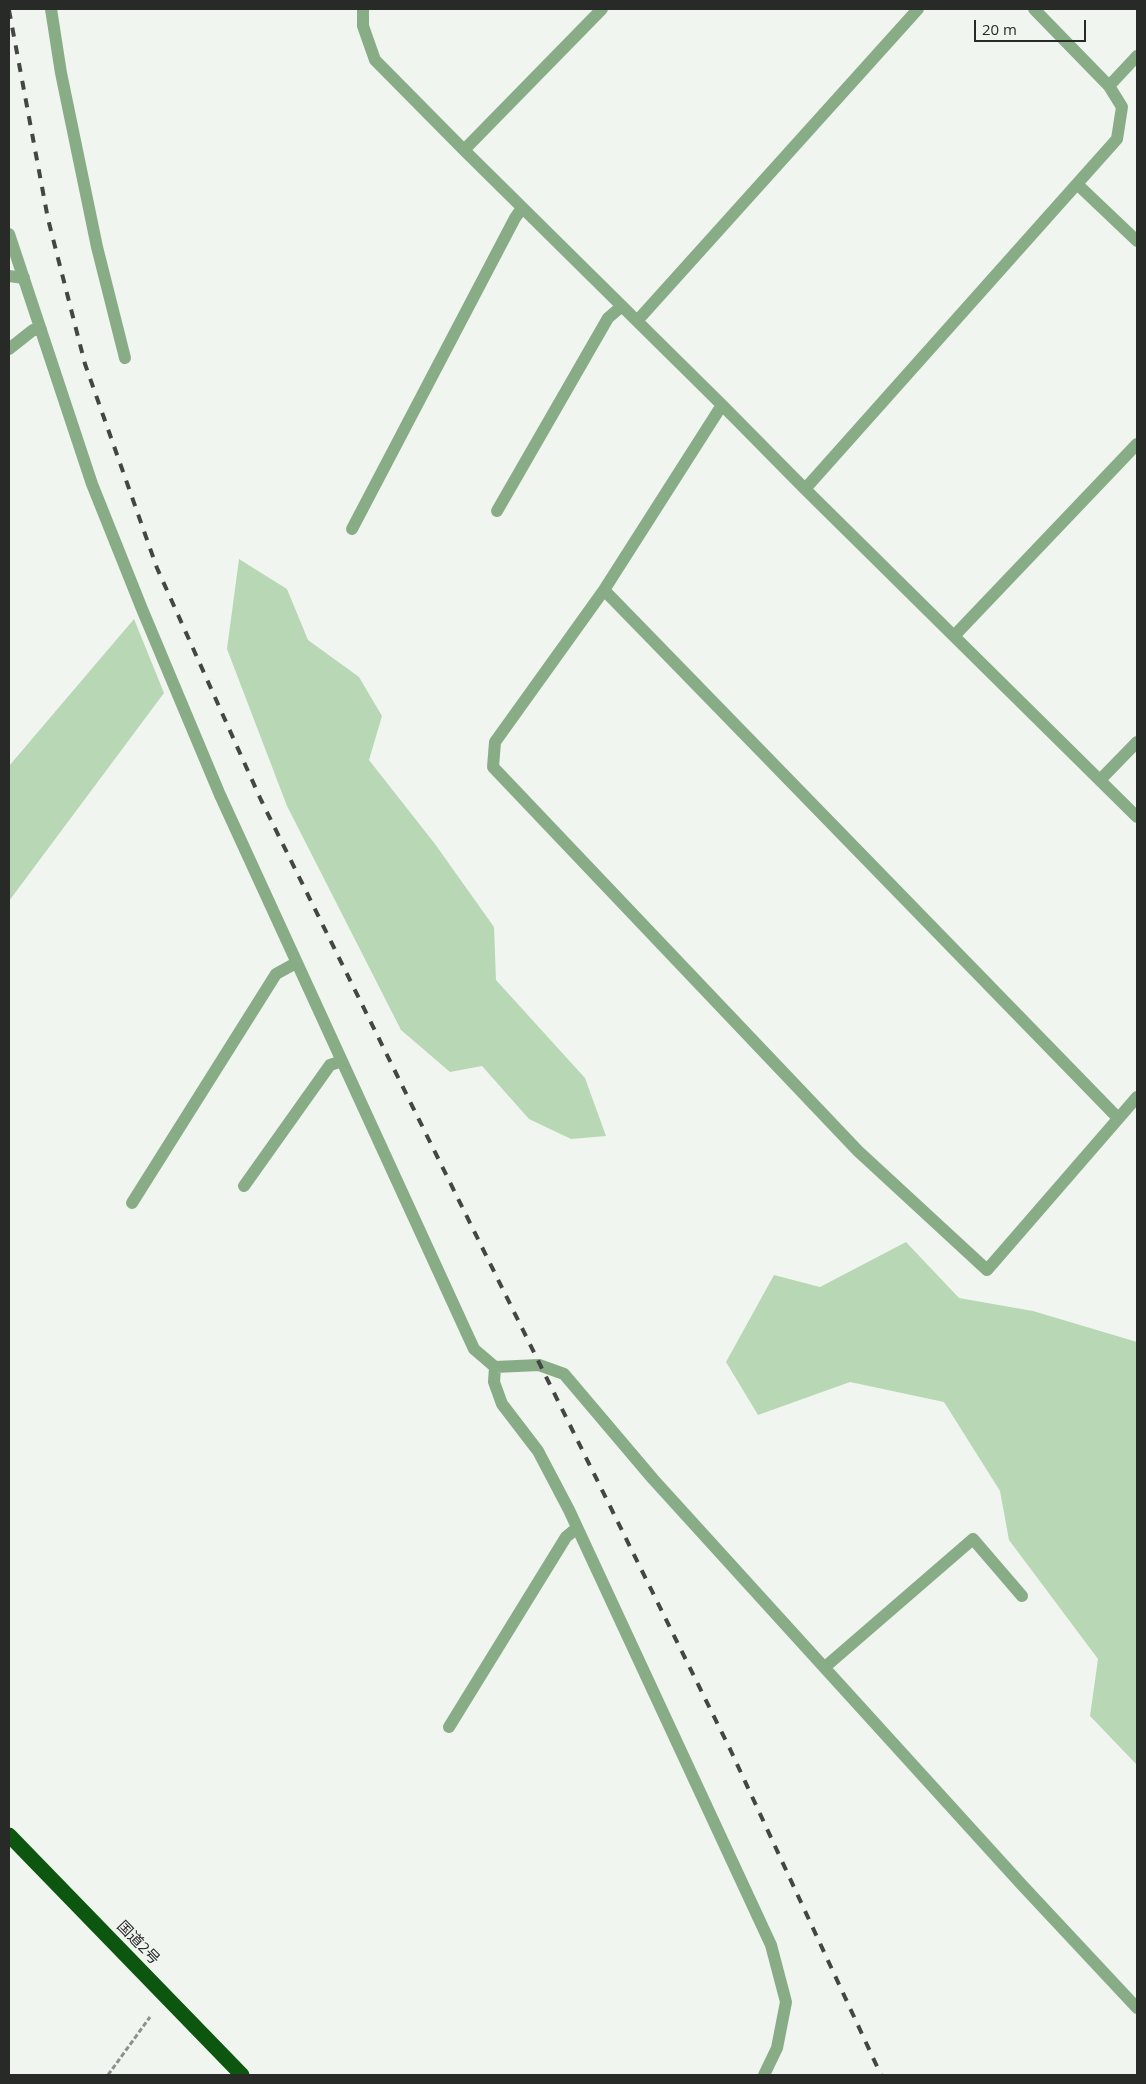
<!DOCTYPE html>
<meta charset="utf-8">
<style>
body{margin:0}
#map{position:relative;width:1146px;height:2084px;overflow:hidden;background:#f1f5f0;font-family:"Open Sans",sans-serif}
canvas{display:block}
.frame{position:absolute;inset:0;border:10px solid #282a28;pointer-events:none}
.scale{position:absolute;left:974px;top:20px;width:112px;height:22px;box-sizing:border-box;border:2px solid #282a28;border-top:0;padding-left:6px;font-size:15px;line-height:18px;white-space:nowrap;color:#282a28;-webkit-text-stroke:4px #f1f5f0;paint-order:stroke}
</style>
<div id="map">
<canvas width="1146" height="2084"></canvas>
<div class="frame"></div>
<div class="scale">20 m</div>
</div>
<script>
const g = document.querySelector('canvas').getContext('2d');
g.lineJoin = 'round';
function fill(path, color) {
  g.fillStyle = color;
  g.fill(path, 'evenodd');
}
function shape(rows) {
  const path = new Path2D();
  for (const r of rows) {
    path.moveTo(r[0], r[1]);
    for (let i = 2; i < r.length; i += 2) path.lineTo(r[i], r[i + 1]);
  }
  return path;
}
function stroke(path, color, width, dash) {
  g.strokeStyle = color;
  g.lineWidth = width;
  g.lineCap = dash ? 'butt' : 'round';
  g.setLineDash(dash || []);
  g.stroke(path);
}
function write(font, color, halo, rows, align = 'center') {
  g.font = font + ' "Open Sans","Noto Sans JP",sans-serif';
  g.lineWidth = 5;
  g.setLineDash([]);
  g.textBaseline = 'middle';
  g.strokeStyle = halo;
  g.fillStyle = color;
  for (const [text, x, y, turn = 0] of rows) {
    g.save();
    g.translate(x, y);
    g.rotate((+turn || 0) * Math.PI / 180);
    g.textAlign = isNaN(turn) ? turn : align;
    if (halo) g.strokeText(text, 0, 0);
    g.fillText(text, 0, 0);
    g.restore();
  }
}
fill(shape([
 [239,559,287,589,308,640,359,677,382,716,369,760,435,844,494,927,496,980,585,1078,606,1136,571,1139,529,1119,482,1066,450,1072,401,1030,287,806,227,649],
 [134,619,164,693,9,901,9,766],
 [906,1242,959,1298,1033,1311,1137,1342,1137,1765,1090,1716,1098,1659,1009,1540,1000,1491,944,1402,850,1382,758,1415,726,1362,774,1275,820,1287]
]), '#b8d8b5');
stroke(shape([
 [108,2075,150,2017]
]), '#8d908d', 3, [5, 2.5]);
stroke(shape([
 [9,276,24,278],
 [9,349,33,330,41,330]
]), '#88ad86', 12);
stroke(shape([
 [51,9,61,73,97,247,125,358],
 [363,9,363,26,375,60,464,150,722,405,805,489,1137,817],
 [1109,86,1137,56],
 [464,150,602,9],
 [1077,184,1137,241],
 [9,234,92,484,142,609,220,795,474,1349,495,1367,539,1365,564,1374,653,1479,1022,1885,1137,2008],
 [637,321,918,9],
 [722,405,604,590,495,742,493,767,858,1151,987,1270,1137,1097],
 [805,489,1117,139,1122,107,1109,86,1034,9],
 [497,511,608,318,622,306],
 [352,529,515,218,522,208],
 [604,590,1117,1117],
 [954,636,1137,444],
 [1100,780,1137,742],
 [244,1186,330,1065,342,1061],
 [132,1203,276,974,296,963],
 [495,1367,494,1382,502,1404,538,1451,569,1510,771,1945,786,2002,777,2048,764,2075],
 [825,1667,973,1539,1022,1596],
 [449,1727,566,1537,577,1528]
]), '#88ad86', 12);
stroke(shape([
 [9,1835,242,2075]
]), '#0c5610', 15);
stroke(shape([
 [9,10,48,219,85,364,157,568,261,800,730,1749,881,2075]
]), '#444643', 4, [9, 9]);
write('15px', '#282a28', '#f1f5f0', [
 ["国道2号",138,1943,46]
]);
</script>
